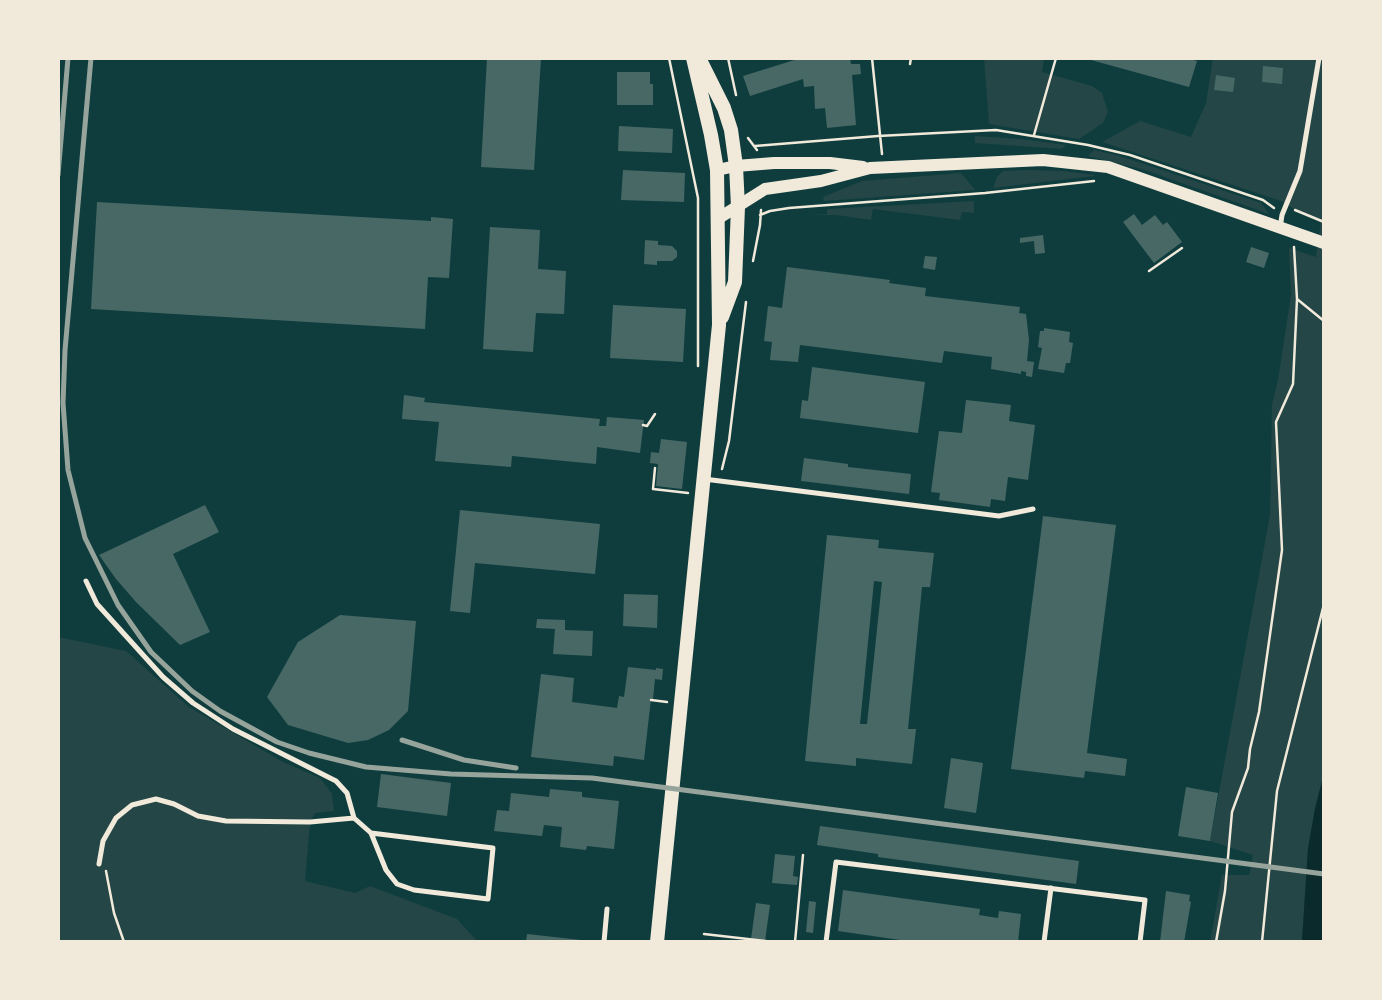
<!DOCTYPE html>
<style>
body{margin:0}
#map{position:relative;width:1382px;height:1000px;overflow:hidden;background:#0f3d3e;font-family:Commissioner,sans-serif}
canvas{display:block}
.frame{position:absolute;inset:0;border:60px solid #f1e9da;pointer-events:none}
</style>
<div id="map">
<canvas width="1382" height="1000"></canvas>
<div class="frame"></div>
</div>
<script>
const g = document.querySelector('canvas').getContext('2d');
g.lineJoin = 'round';
function fill(path, color) {
  g.fillStyle = color;
  g.fill(path, 'evenodd');
}
function shape(rows) {
  const path = new Path2D();
  for (const r of rows) {
    path.moveTo(r[0], r[1]);
    for (let i = 2; i < r.length; i += 2) path.lineTo(r[i], r[i + 1]);
  }
  return path;
}
function stroke(path, color, width, dash) {
  g.strokeStyle = color;
  g.lineWidth = width;
  g.lineCap = dash ? 'butt' : 'round';
  g.setLineDash(dash || []);
  g.stroke(path);
}
fill(shape([
 [984,58,1044,58,1042,72,1092,86,1102,93,1108,112,1103,123,1079,139,989,124],
 [1213,58,1324,58,1324,773,1315,809,1308,849,1302,942,1210,942,1222,875,1249,875,1253,855,1210,841,1270,515,1272,405,1278,380,1291,295,1289,248,1316,257,1321,220,1299,212,1281,201,1102,142,1140,121,1191,137,1206,103],
 [975,136,1021,139,1066,145,1062,149,975,143],
 [1094,150,1120,156,1261,203,1269,214,1145,170,1088,156],
 [1029,170,1063,171,1094,175,1094,176,993,188,997,177,1003,171],
 [961,173,975,190,824,201,823,197,862,181],
 [974,201,974,213,962,212,960,220,873,209,871,220,837,215,811,215,827,214,827,209],
 [58,637,126,651,189,707,283,762,320,778,332,794,334,811,315,813,310,822,305,881,355,893,370,886,457,919,478,942,58,942]
]), '#244646');
fill(shape([
 [1324,773,1324,942,1302,942,1308,849,1315,809]
]), '#0a2a2b');
fill(shape([
 [487,58,541,58,534,170,481,167],
 [801,58,850,58,851,64,860,64,861,74,852,75,856,125,827,128,825,108,815,109,814,86,804,87,803,79,750,96,743,76],
 [1091,58,1186,58,1197,61,1189,87,1091,60],
 [1263,66,1283,68,1282,84,1262,82],
 [617,72,650,72,650,84,653,84,653,105,617,105],
 [1216,75,1235,78,1233,92,1214,90],
 [619,126,673,129,672,153,618,151],
 [623,170,685,173,684,202,621,200],
 [97,202,431,221,431,217,453,219,449,278,428,277,425,329,91,309],
 [1134,214,1142,225,1155,215,1163,225,1167,222,1182,242,1154,263,1123,222],
 [490,227,540,230,538,269,566,271,564,314,536,313,533,352,483,349],
 [1043,235,1045,253,1035,254,1034,241,1020,243,1020,238],
 [645,240,658,241,658,245,672,246,677,251,677,257,672,261,657,261,657,265,644,264],
 [1251,247,1269,253,1264,268,1246,262],
 [925,256,937,257,935,270,923,268],
 [787,267,890,280,889,283,926,288,925,296,1020,307,1019,313,1026,314,1029,340,1027,361,1034,362,1032,377,1026,376,1026,372,1021,371,1021,374,991,369,992,357,944,351,942,363,800,345,798,362,770,360,772,342,764,341,768,306,782,308],
 [613,305,686,309,683,362,610,358],
 [1044,328,1070,332,1069,342,1073,343,1070,363,1066,363,1064,373,1038,369,1042,348,1038,347,1040,331,1044,331],
 [812,367,925,382,918,433,800,418,802,400,808,401],
 [404,395,425,398,424,402,600,419,599,426,606,426,607,417,644,420,640,453,597,447,596,464,512,456,511,467,435,461,439,422,402,419],
 [966,400,1011,405,1009,421,1035,425,1028,480,1008,477,1005,501,991,499,990,507,939,500,940,493,931,492,939,431,962,433],
 [661,439,687,442,682,489,656,486,658,464,650,463,651,452,659,453],
 [804,458,848,464,848,467,911,474,909,494,801,481],
 [205,505,219,532,173,554,210,632,180,645,136,602,116,579,99,555],
 [460,510,600,524,595,574,475,563,470,613,450,611],
 [1043,516,1116,525,1087,753,1127,759,1125,776,1085,771,1084,778,1011,769],
 [827,535,879,540,878,548,934,553,930,587,922,587,908,729,916,729,912,764,856,758,856,766,805,761],
 [874,581,882,582,867,724,860,724],
 [624,594,658,595,657,628,623,626],
 [340,615,416,621,408,711,389,730,368,740,348,743,288,725,267,697,298,642],
 [537,619,565,620,565,630,593,631,592,656,553,654,555,629,536,628],
 [628,667,656,670,656,668,663,669,662,680,655,679,653,699,651,699,644,760,614,756,613,766,531,757,541,674,574,678,572,702,617,708,619,696,624,697],
 [951,758,983,763,976,813,944,808],
 [381,774,451,783,447,816,377,807],
 [1186,787,1218,793,1210,841,1178,836],
 [550,789,582,792,582,797,619,801,614,849,587,846,586,850,560,847,562,827,544,825,542,836,494,831,497,810,509,811,511,793,549,797],
 [820,826,1079,861,1076,884,878,857,878,854,817,845],
 [775,854,795,856,793,876,798,877,797,885,772,883],
 [843,890,980,909,979,915,998,918,999,911,1021,914,1018,942,914,942,838,931],
 [1166,891,1190,895,1189,901,1191,902,1184,942,1160,942],
 [809,901,816,902,813,933,806,932],
 [756,903,770,905,765,941,751,939],
 [527,934,581,940,581,942,526,942]
]), '#486865');
stroke(shape([
 [669,58,698,198,698,366],
 [728,58,736,95],
 [872,58,882,154],
 [910,64,911,58],
 [1034,135,1056,58],
 [748,138,757,150],
 [755,146,878,136,996,130,1088,145,1130,155,1263,200,1274,208],
 [1295,210,1324,222],
 [760,215,770,211,789,208,985,193,1094,181],
 [753,261,760,225,761,210],
 [1149,271,1182,248],
 [1297,299,1324,321],
 [643,425,647,426,655,414],
 [655,468,653,489,688,493],
 [722,469,729,441,746,302],
 [651,700,667,702],
 [106,871,114,913,124,942],
 [704,934,774,942],
 [795,942,803,855],
 [1216,942,1225,891,1232,812,1248,768,1250,749,1259,712,1282,550,1276,422,1293,384,1297,299,1294,247],
 [1262,942,1277,791,1324,604]
]), '#f1e9da', 2.5);
stroke(shape([
 [1280,228,1282,215,1300,171,1319,58],
 [704,479,999,516,1033,509],
 [86,581,97,604,163,677,193,703,233,729,336,781,347,793,354,818],
 [99,864,103,841,116,818,132,805,156,799,174,804,198,816,226,821,310,822,354,818,371,833,386,870,397,884,414,890,488,899,493,848,371,833],
 [604,942,607,909],
 [826,942,836,862,1145,900,1140,942],
 [1044,942,1051,888]
]), '#f1e9da', 5);
stroke(shape([
 [717,170,736,166,774,163,830,163,863,167],
 [719,218,765,189,821,181,870,168,1043,160,1108,167,1324,243]
]), '#f1e9da', 12);
stroke(shape([
 [700,60,724,108,731,130,736,166,738,207,735,282,722,317],
 [657,942,719,325,717,170,711,135,693,58]
]), '#f1e9da', 14);
stroke(shape([
 [91,58,65,350,63,403,68,470,85,538,118,605,151,652,192,691,220,711,277,742,309,753,366,767,451,774,592,778,1324,874],
 [58,175,68,58],
 [402,740,464,760,516,768]
]), '#97a49c', 5);
</script>
